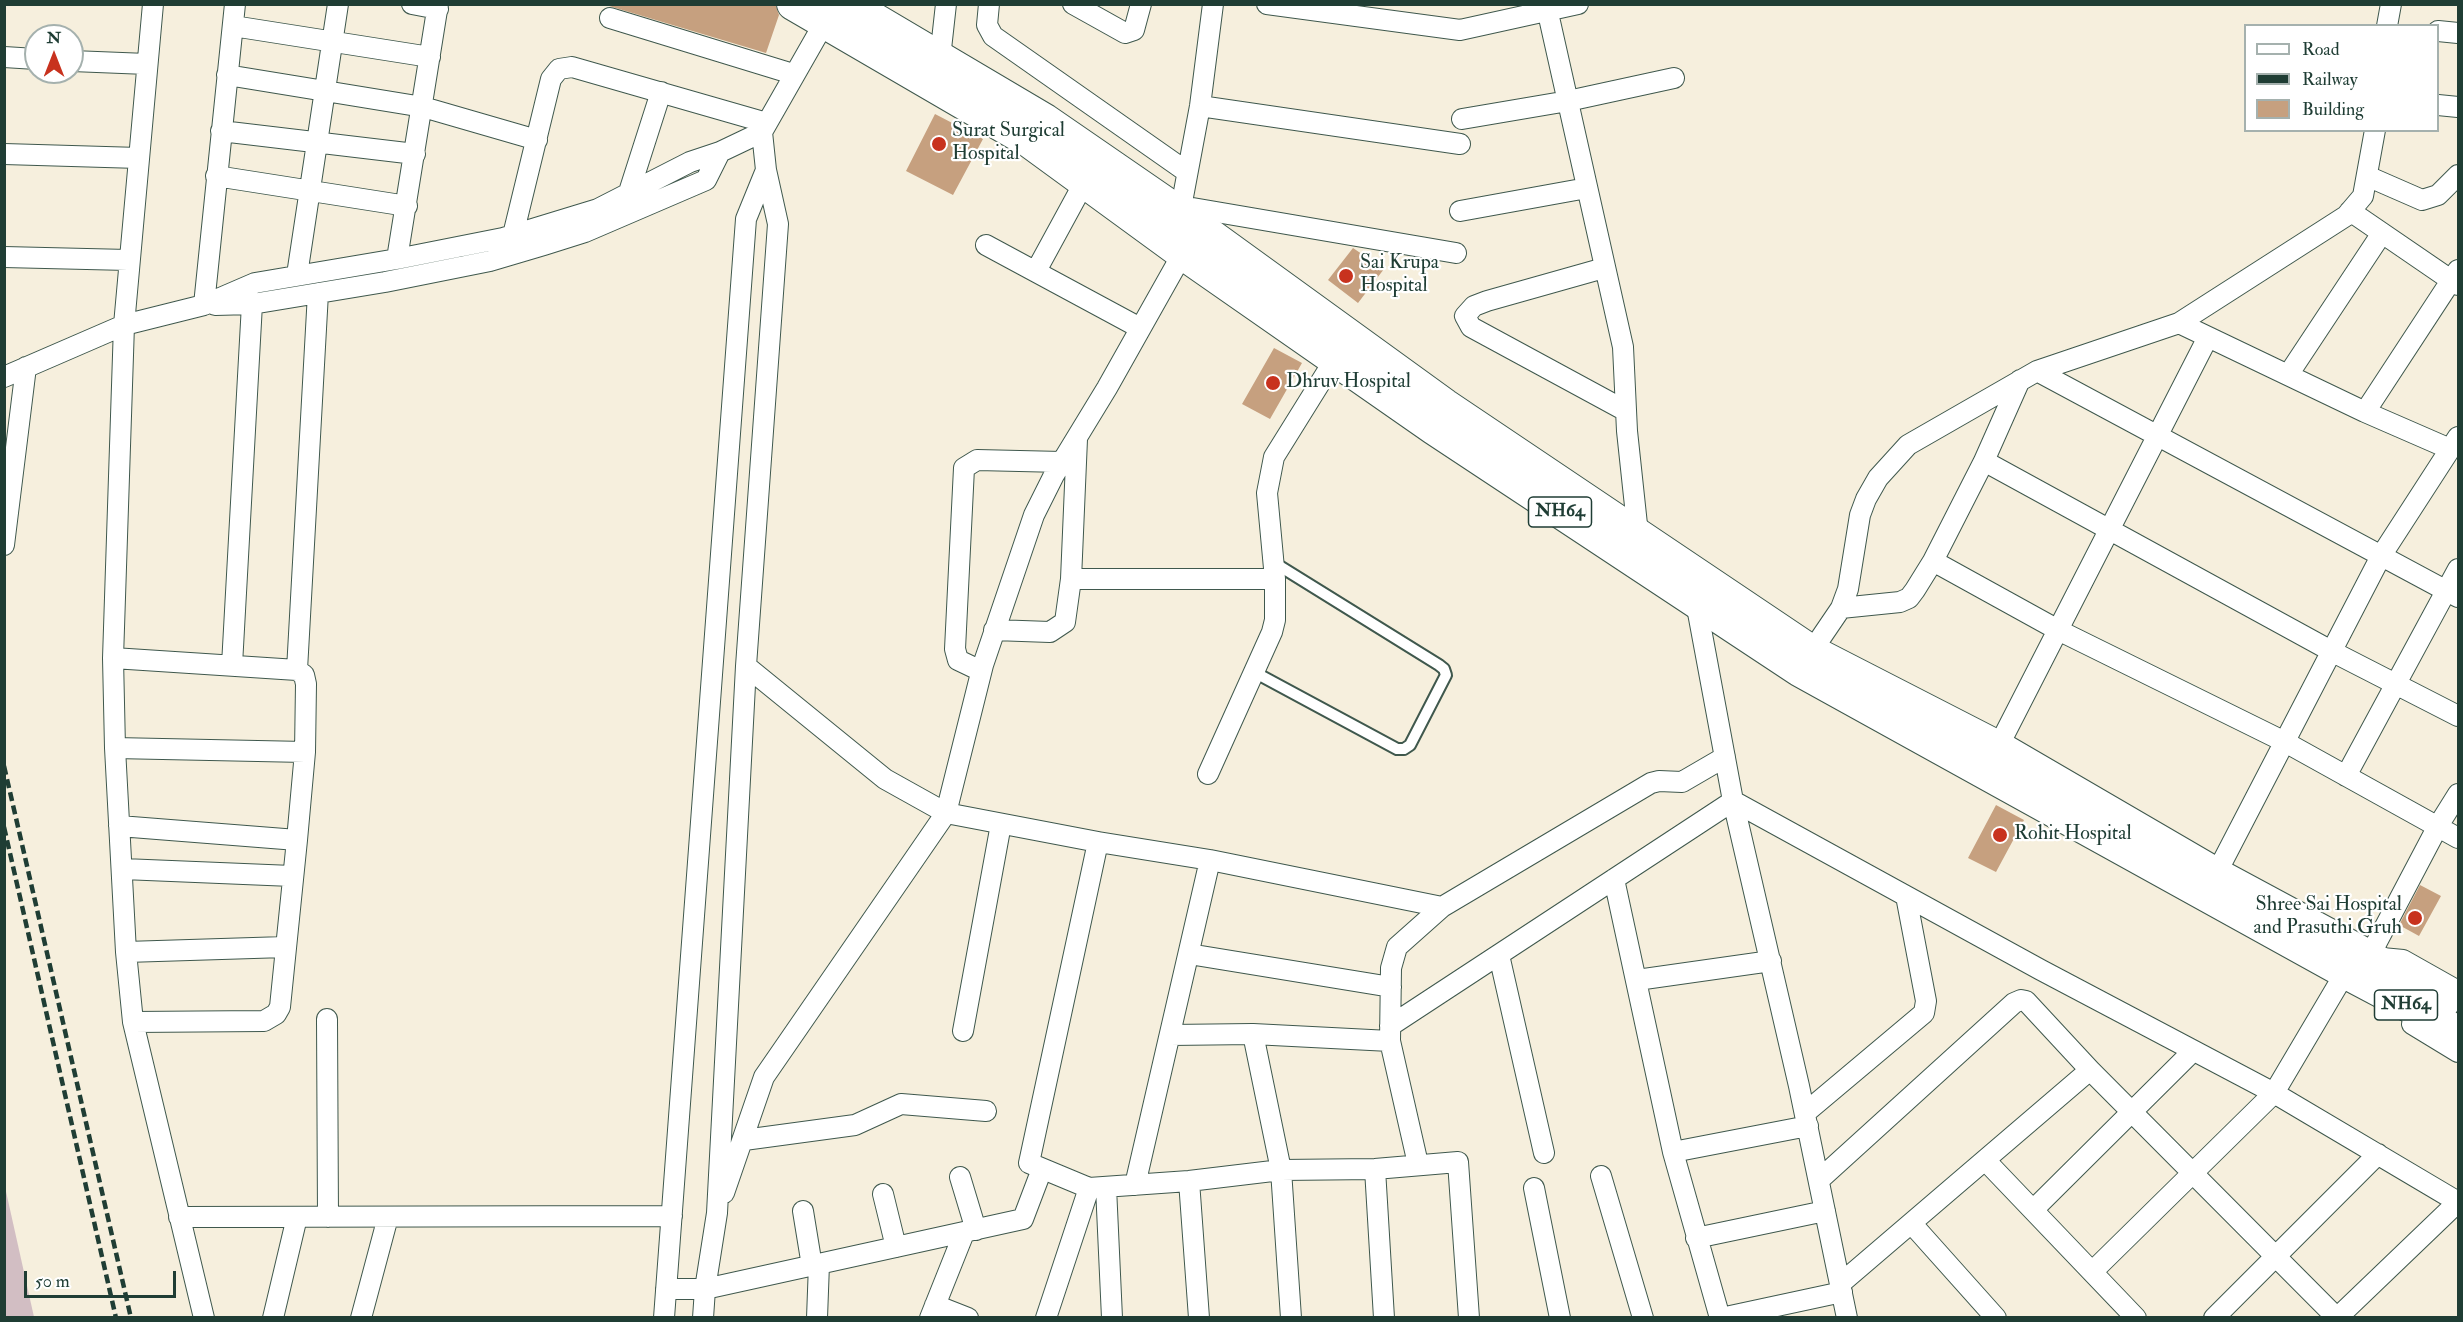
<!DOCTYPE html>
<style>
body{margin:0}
#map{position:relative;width:2463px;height:1322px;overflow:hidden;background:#f6efdd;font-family:"IM FELL Double Pica",serif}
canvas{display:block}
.frame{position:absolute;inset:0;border:6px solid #1f3d34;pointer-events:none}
.legend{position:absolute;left:2244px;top:24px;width:195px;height:108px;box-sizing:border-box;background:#fff;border:2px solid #a5b1ae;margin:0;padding:8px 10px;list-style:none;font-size:18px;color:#1f3d34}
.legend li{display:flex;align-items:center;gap:12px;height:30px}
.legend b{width:30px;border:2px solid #a5b1ae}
.north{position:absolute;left:24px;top:24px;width:60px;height:60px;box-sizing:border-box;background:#fff;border:2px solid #a5b1ae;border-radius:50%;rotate:0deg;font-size:16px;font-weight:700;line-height:24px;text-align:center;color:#1f3d34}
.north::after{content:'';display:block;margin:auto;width:21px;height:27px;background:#c8321e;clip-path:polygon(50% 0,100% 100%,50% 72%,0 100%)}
.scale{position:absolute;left:24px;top:1271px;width:152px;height:27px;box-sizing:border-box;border:3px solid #1f3d34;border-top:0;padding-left:8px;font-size:18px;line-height:21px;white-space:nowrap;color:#1f3d34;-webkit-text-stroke:4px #fff;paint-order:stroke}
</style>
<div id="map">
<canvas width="2463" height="1322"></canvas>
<div class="frame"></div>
<ul class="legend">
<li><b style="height:8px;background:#fff"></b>Road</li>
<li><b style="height:8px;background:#1f3d34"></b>Railway</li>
<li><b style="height:16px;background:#c6a07f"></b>Building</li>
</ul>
<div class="north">N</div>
<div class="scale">50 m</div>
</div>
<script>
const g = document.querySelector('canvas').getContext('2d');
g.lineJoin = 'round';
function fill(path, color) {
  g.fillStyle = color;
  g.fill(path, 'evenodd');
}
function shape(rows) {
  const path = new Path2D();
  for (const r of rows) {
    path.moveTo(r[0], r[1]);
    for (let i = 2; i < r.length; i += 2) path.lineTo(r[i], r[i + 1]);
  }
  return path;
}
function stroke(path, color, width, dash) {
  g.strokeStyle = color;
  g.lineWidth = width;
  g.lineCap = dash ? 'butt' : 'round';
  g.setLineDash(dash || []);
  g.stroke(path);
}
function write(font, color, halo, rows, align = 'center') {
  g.font = font + ' "IM FELL Double Pica",serif';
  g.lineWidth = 4.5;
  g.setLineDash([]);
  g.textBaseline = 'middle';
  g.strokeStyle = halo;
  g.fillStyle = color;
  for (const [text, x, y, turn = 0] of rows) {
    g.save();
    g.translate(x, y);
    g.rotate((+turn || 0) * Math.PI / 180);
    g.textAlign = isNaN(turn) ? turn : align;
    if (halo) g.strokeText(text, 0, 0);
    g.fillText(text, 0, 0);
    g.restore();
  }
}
fill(shape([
 [5,1187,34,1317,5,1317]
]), '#d2bec3');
fill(shape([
 [609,4,770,4,776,6,779,15,766,53,609,6],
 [935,114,983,139,953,195,906,171],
 [1353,248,1384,269,1358,303,1328,280],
 [1274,348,1302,363,1270,419,1242,404],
 [1996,805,2024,820,1996,872,1968,858],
 [2420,885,2441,896,2419,936,2399,925]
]), '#c6a07f');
const lane = shape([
 [1254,672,1397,749,1404,749,1410,745,1446,675,1444,669,1439,665,1273,562]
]);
const street = shape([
 [153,4,124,325,113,658,115,748,126,952,133,1022,204,1318],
 [412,4,438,9],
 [989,4,987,25,993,36,1187,172],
 [1073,4,1125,33,1134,30,1141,4],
 [1267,4,1460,30,1578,4],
 [1546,4,1623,347,1627,431,1638,534],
 [610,18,793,74],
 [233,26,430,57],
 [2387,26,2391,4],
 [2438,31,2458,33],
 [4,57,36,59],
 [940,58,946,4],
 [72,61,147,64],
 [227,75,423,107,537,140],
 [2438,105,2458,107],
 [1200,106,1460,144],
 [1462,119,1568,101,1674,78],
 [221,131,415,154],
 [4,154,139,158],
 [216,176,407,206],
 [2367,176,2422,200,2438,195,2458,175],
 [628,195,661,92],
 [1181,206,1456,253],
 [1460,211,1587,188],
 [2350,211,2458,285],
 [1180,213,1200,106,1213,4],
 [513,235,551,79,559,69,572,67,767,123],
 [986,245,1140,328],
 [4,257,128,260],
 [397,259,438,4],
 [1604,268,1487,301,1474,306,1465,316,1471,327,1626,411],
 [1036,271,1085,181],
 [297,275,338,4],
 [204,305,235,4],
 [215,305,252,304,385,282,490,261,544,245,585,232,706,180,720,152],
 [2179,323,2365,412,2450,449],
 [2037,371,2458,597],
 [2288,375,2382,233],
 [4,377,124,325,204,305,255,283,397,259,503,238,598,209,690,162,720,152,762,132,835,4],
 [2365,412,2458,270],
 [1984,461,2333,652,2458,716],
 [4,545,26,367],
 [1933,561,2058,630,2285,742,2458,838],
 [1071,579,1275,579],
 [1696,602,1733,801,1799,1086,1847,1318],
 [1841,608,1900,602,1909,598,1915,590,1933,561,1984,461,2020,380],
 [994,630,1050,632,1065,622,1071,579,1077,439],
 [113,658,297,670,304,675,306,684,305,752,297,840,280,1007,276,1014,264,1021,133,1022],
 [1805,661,1841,608,1848,589,1860,515,1866,499,1878,478,1908,445,2037,371,2179,323,2346,216,2363,196,2375,130],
 [232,665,252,304],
 [746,666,885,779,946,813,1098,842,1210,860,1442,907],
 [297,670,318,293],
 [981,671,958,660,955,649,964,468,977,460,1062,462],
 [1998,747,2208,337],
 [115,748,305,752],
 [1208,774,1272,632,1275,620,1275,579,1267,493,1274,457,1335,359],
 [2346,776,2458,569],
 [119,826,297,840],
 [1098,842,1029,1163,1089,1188,1189,1181,1281,1170,1375,1169,1458,1162,1469,1318],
 [123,869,292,876],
 [2216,874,2381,556,2458,437],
 [1614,879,1673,1152,1720,1318],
 [126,952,285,947],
 [1189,954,1391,987],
 [1499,955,1544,1153],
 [2369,957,2438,826,2458,794],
 [2382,958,2403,960,2458,991],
 [1637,980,1771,961],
 [327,1019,328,1217],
 [2412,1024,2458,1052],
 [1390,1026,1733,801,2041,970,2274,1093,2458,1202],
 [963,1031,1001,824],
 [1253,1034,1281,1170,1291,1318],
 [1170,1035,1253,1034,1390,1041],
 [1805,1113,1924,1013,1926,1001,1906,896],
 [744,1140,855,1125,901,1104,986,1111],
 [1673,1152,1808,1126],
 [1985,1160,2136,1318],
 [1418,1164,1390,1041,1391,968,1397,947,1442,907,1651,783,1659,781,1682,782,1725,757],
 [1375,1169,1384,1318],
 [1601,1176,1643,1318],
 [960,1177,976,1230],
 [1819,1180,2014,1003,2021,1000,2026,1001,2090,1070,2337,1318,2458,1202],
 [1189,1181,1199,1318],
 [1135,1185,1210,860],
 [1106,1187,1112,1318],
 [1534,1188,1560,1318],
 [724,1193,764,1077,946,813,983,665,1034,515,1054,475,1107,388,1188,244],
 [883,1194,896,1247],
 [2033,1210,2193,1051],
 [803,1211,812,1266],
 [179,1217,672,1216],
 [1912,1224,1996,1318],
 [1696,1238,1825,1211],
 [2092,1272,2274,1093,2345,973],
 [1840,1284,2090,1070],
 [666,1289,705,1289,1023,1219,1042,1169],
 [935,1305,968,1318],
 [273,1318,297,1217],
 [361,1318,388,1217],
 [664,1318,746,219,766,170],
 [703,1318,705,1289,717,1213,746,666,778,224,766,170,762,132],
 [817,1318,819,1264],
 [930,1318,964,1233],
 [1046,1318,1089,1188],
 [1721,1318,1842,1292],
 [2214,1318,2378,1154]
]);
const primary = shape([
 [793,4,1030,142,1182,253,1433,428,1799,670,2354,977,2458,1032],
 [849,4,1045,120,1180,213,1445,405,1811,651,1998,747,2216,874,2372,958,2443,1003]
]);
stroke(lane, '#3f584d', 14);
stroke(street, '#3f584d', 22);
stroke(primary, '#3f584d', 34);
stroke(lane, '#fff', 10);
stroke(street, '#fff', 20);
stroke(primary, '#fff', 32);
stroke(shape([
 [4,766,131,1318],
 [4,827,116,1318]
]), '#1f3d34', 4.5, [9, 4.5]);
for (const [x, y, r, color] of [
 [939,144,8,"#c8321e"],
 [1346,276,8,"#c8321e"],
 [1273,383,8,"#c8321e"],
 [2000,835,8,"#c8321e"],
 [2415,918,8,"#c8321e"]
]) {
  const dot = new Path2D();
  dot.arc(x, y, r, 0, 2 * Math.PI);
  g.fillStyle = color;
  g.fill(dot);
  stroke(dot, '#fff', 2);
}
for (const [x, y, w] of [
 [1560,512,63],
 [2406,1005,63]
]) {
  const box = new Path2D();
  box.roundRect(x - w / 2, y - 15, w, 30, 4.5);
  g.fillStyle = '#fff';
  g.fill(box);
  stroke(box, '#1f3d34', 1.5);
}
write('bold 18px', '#1f3d34', null, [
 ["NH64",1560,512],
 ["NH64",2406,1005]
]);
write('20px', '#1f3d34', '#fff', [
 ["Surat Surgical",952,132],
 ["Hospital",952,155],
 ["Sai Krupa",1360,264],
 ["Hospital",1360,287],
 ["Dhruv Hospital",1286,383],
 ["Rohit Hospital",2014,835],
 ["Shree Sai Hospital",2402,906,"right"],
 ["and Prasuthi Gruh",2402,929,"right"]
], 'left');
</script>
